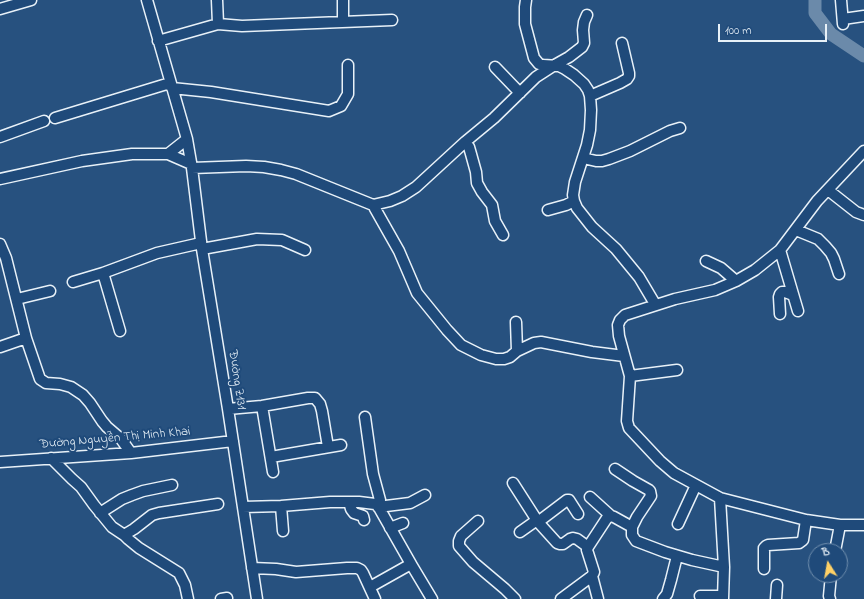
<!DOCTYPE html>
<meta charset="utf-8">
<style>
body{margin:0}
#map{position:relative;width:864px;height:599px;overflow:hidden;background:#27517f;font-family:"Indie Flower",sans-serif}
canvas{display:block}
.north{position:absolute;left:808px;top:543px;width:40px;height:40px;box-sizing:border-box;background:#1f4a7a;border:1px solid #6f8dac;border-radius:50%;rotate:349deg;font-size:11px;font-weight:700;line-height:16px;text-align:center;color:#e8f1f8}
.north::after{content:'';display:block;margin:auto;width:14px;height:18px;background:#ffd166;clip-path:polygon(50% 0,100% 100%,50% 72%,0 100%)}
.scale{position:absolute;left:718px;top:24px;width:109px;height:18px;box-sizing:border-box;border:2px solid #e8f1f8;border-top:0;padding-left:5px;font-size:12px;line-height:14px;white-space:nowrap;color:#e8f1f8;-webkit-text-stroke:3px #1f4a7a;paint-order:stroke}
</style>
<div id="map">
<canvas width="864" height="599"></canvas>
<div class="north">B</div>
<div class="scale">100 m</div>
</div>
<script>
const g = document.querySelector('canvas').getContext('2d');
g.lineJoin = 'round';
function shape(rows) {
  const path = new Path2D();
  for (const r of rows) {
    path.moveTo(r[0], r[1]);
    for (let i = 2; i < r.length; i += 2) path.lineTo(r[i], r[i + 1]);
  }
  return path;
}
function stroke(path, color, width, dash) {
  g.strokeStyle = color;
  g.lineWidth = width;
  g.lineCap = dash ? 'butt' : 'round';
  g.setLineDash(dash || []);
  g.stroke(path);
}
function write(font, color, halo, rows, align = 'center') {
  g.font = font + ' "Indie Flower",sans-serif';
  g.lineWidth = 4;
  g.setLineDash([]);
  g.textBaseline = 'middle';
  g.strokeStyle = halo;
  g.fillStyle = color;
  for (const [text, x, y, turn = 0] of rows) {
    g.save();
    g.translate(x, y);
    g.rotate((+turn || 0) * Math.PI / 180);
    g.textAlign = isNaN(turn) ? turn : align;
    if (halo) g.strokeText(text, 0, 0);
    g.fillText(text, 0, 0);
    g.restore();
  }
}
stroke(shape([
 [815,0,815,13,831,34,864,56]
]), '#6b8aaa', 13);
const minor = shape([
 [147,0,187,139,192,168,202,249,228,409,257,599],
 [217,0,218,24],
 [343,0,343,22],
 [526,0,525,7,525,24,534,58,539,64,543,65,559,66,565,69,574,75,584,84,588,90,590,96,591,110,590,130,587,145,575,182,573,195,574,201,577,208,592,227,616,249,639,277,655,304],
 [841,0,843,24],
 [0,9,31,0],
 [843,19,864,16],
 [158,41,218,24,242,26,392,20],
 [495,67,520,93],
 [172,88,211,92,329,111,341,106,348,94,348,65],
 [590,96,620,83,627,79,629,76,629,73,622,43],
 [55,118,170,83],
 [0,137,44,121],
 [465,142,469,147,471,154,476,172,477,183,482,192,492,205,495,221,503,235],
 [168,154,187,139],
 [583,158,596,161,602,161,609,159,630,151,670,131,680,128],
 [192,168,246,166,264,167,281,170,296,174,373,205,390,201,402,196,416,187,465,142,494,118,536,77,553,66,569,57,582,47,584,43,583,30,584,22,587,15],
 [0,179,82,161,132,154,168,154,191,164],
 [828,190,856,212,864,215],
 [373,205,399,251,417,293,447,330,461,345,481,355,496,359,504,359,510,357,517,351,534,343,541,342,592,352,624,356],
 [548,210,566,205,574,201],
 [796,230,818,239,825,246,831,253,834,259,839,274],
 [0,244,6,258,26,338,40,379,46,383,60,384,71,387,83,395,90,403,102,421,107,427,121,439,131,453],
 [202,249,257,239,282,240,305,250],
 [780,250,798,311],
 [706,261,721,268,736,281],
 [103,273,120,331],
 [73,282,103,273,157,253,201,243],
 [17,299,50,291],
 [780,314,779,297,780,294,782,292,785,292,793,295],
 [516,322,517,351],
 [0,347,26,338],
 [630,376,677,370],
 [262,406,273,472],
 [228,409,262,406,308,398,315,398,320,404,322,411,328,447],
 [365,417,373,474,380,500,378,506],
 [271,457,341,445],
 [51,458,72,479,81,487,94,505,112,527,124,535,128,539,139,548,179,573,185,585,188,599],
 [0,462,131,453,233,441],
 [615,469,633,481,649,490,650,491,651,496,637,517,632,527,632,535,636,541,665,552,692,560,724,567],
 [513,483,538,522,557,543,560,544,563,544,570,539,573,538,577,539,588,547],
 [590,497,611,516],
 [720,498,806,520,840,525,864,525],
 [349,502,351,509,354,513,363,516,364,520],
 [281,506,283,531],
 [243,507,281,506,330,502,359,502,375,504,378,506,411,564,432,599],
 [378,507,410,503,425,495],
 [100,513,122,499,132,495,143,491,172,485],
 [478,521,461,536,459,541,459,546,473,562,505,589,515,599],
 [538,522,567,500,569,500,578,514],
 [678,524,696,485],
 [390,528,403,523],
 [520,532,537,520],
 [124,535,134,529,152,515,159,513,218,504],
 [835,551,840,525],
 [252,568,276,569,296,572,347,568,357,568,361,570,363,573,375,599],
 [764,569,764,548,766,546,768,545,799,543,803,540,806,520],
 [592,576,598,599],
 [370,587,411,564],
 [700,596,723,596],
 [221,599,227,598],
 [561,599,592,576,594,572,587,550,588,547,607,518,611,516,614,517,632,527],
 [663,599,667,594,671,580,677,556],
 [723,599,724,567,720,498,674,473,660,461,629,428,627,421,630,376,619,336,618,325,620,320,625,315,675,299,715,290,736,281,755,270,780,250,817,201,864,151],
 [776,599,777,585],
 [830,599,829,596,831,575]
]);
stroke(minor, '#e8f1f8', 13);
stroke(minor, '#1f4a7a', 10);
write('13px', '#e8f1f8', '#1f4a7a', [
 ["Đường Z131",236,380,81],
 ["Đường Nguyễn Thị Minh Khai",115,439,-5]
]);
</script>
